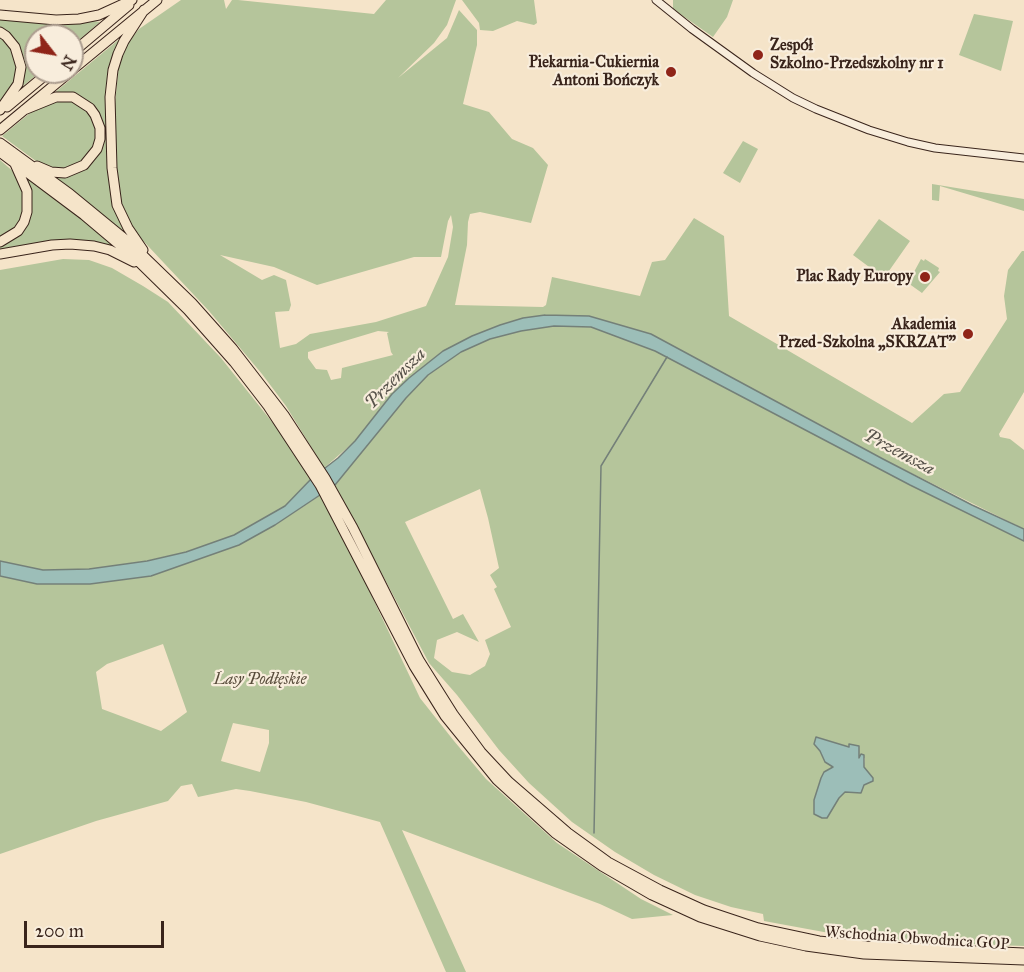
<!DOCTYPE html>
<meta charset="utf-8">
<style>
body{margin:0}
#map{position:relative;width:1024px;height:972px;overflow:hidden;background:#f5e4c9;font-family:"IM FELL Great Primer",serif}
canvas{display:block}
.north{position:absolute;left:24px;top:24px;width:60px;height:60px;box-sizing:border-box;background:#f8eddc;border:2px solid #ac9d8f;border-radius:50%;rotate:121deg;font-size:16px;font-weight:700;line-height:24px;text-align:center;color:#39241b}
.north::after{content:'';display:block;margin:auto;width:21px;height:27px;background:#8f2418;clip-path:polygon(50% 0,100% 100%,50% 72%,0 100%)}
.scale{position:absolute;left:24px;top:921px;width:140px;height:27px;box-sizing:border-box;border:3px solid #39241b;border-top:0;padding-left:8px;font-size:18px;line-height:21px;white-space:nowrap;color:#39241b;-webkit-text-stroke:4px #f8eddc;paint-order:stroke}
</style>
<div id="map">
<canvas width="1024" height="972"></canvas>
<div class="north">N</div>
<div class="scale">200 m</div>
</div>
<script>
const g = document.querySelector('canvas').getContext('2d');
g.lineJoin = 'round';
function fill(path, color) {
  g.fillStyle = color;
  g.fill(path, 'evenodd');
}
function shape(rows) {
  const path = new Path2D();
  for (const r of rows) {
    path.moveTo(r[0], r[1]);
    for (let i = 2; i < r.length; i += 2) path.lineTo(r[i], r[i + 1]);
  }
  return path;
}
function stroke(path, color, width, dash) {
  g.strokeStyle = color;
  g.lineWidth = width;
  g.lineCap = dash ? 'butt' : 'round';
  g.setLineDash(dash || []);
  g.stroke(path);
}
function write(font, color, halo, rows, align = 'center') {
  g.font = font + ' "IM FELL Great Primer",serif';
  g.lineWidth = 4.5;
  g.setLineDash([]);
  g.textBaseline = 'middle';
  g.strokeStyle = halo;
  g.fillStyle = color;
  for (const [text, x, y, turn = 0] of rows) {
    g.save();
    g.translate(x, y);
    g.rotate((+turn || 0) * Math.PI / 180);
    g.textAlign = isNaN(turn) ? turn : align;
    if (halo) g.strokeText(text, 0, 0);
    g.fillText(text, 0, 0);
    g.restore();
  }
}
fill(shape([
 [181,0,224,0,226,9,232,0,238,0,374,14,386,0,456,0,447,25,434,43,398,78,447,38,459,10,477,30,477,45,463,104,489,112,512,139,533,148,548,165,531,223,480,212,470,214,468,222,467,245,455,305,543,307,546,305,552,277,640,296,652,262,665,260,694,218,724,236,729,316,912,423,944,394,960,392,1007,319,1004,296,1008,270,1022,251,1024,251,1024,392,999,434,1000,437,1010,439,1024,450,1024,529,883,459,651,334,589,316,523,318,472,336,443,351,409,378,392,394,355,441,324,468,286,406,262,374,209,311,133,230,123,210,118,195,115,166,114,114,119,63,127,44,139,29],
 [451,215,453,227,448,257,426,306,376,322,310,334,296,344,280,348,275,312,289,311,291,305,286,280,274,275,262,280,220,255,274,267,317,285,414,257,441,257,448,221],
 [378,331,389,332,387,333,391,352,393,355,342,368,341,378,331,380,327,370,316,369,308,358,308,352],
 [462,0,534,0,537,23,534,25,517,21,493,31,480,30,479,23],
 [673,0,733,0,727,17,713,37,673,9],
 [974,14,1013,21,1001,71,959,55],
 [0,18,93,21,100,22,72,46,72,36,36,36,36,72,40,72,18,90,23,65,0,29],
 [0,35,10,43,17,60,16,78,0,104],
 [123,36,113,59,114,202,140,247,48,175,96,155,95,110,53,94],
 [69,98,96,118,95,149,69,171,44,167,2,136,36,108],
 [743,141,758,149,740,183,723,173],
 [0,160,15,173,22,182,26,206,18,228,0,239],
 [22,173,84,221,122,253,89,243,0,252,0,244,26,224],
 [932,184,1024,199,1024,211,940,186,939,201,932,200],
 [879,219,910,241,884,278,853,255],
 [63,259,89,260,112,268,143,286,168,302,221,358,292,447,312,478,285,506,234,535,186,552,146,561,89,569,43,570,0,561,0,270],
 [921,259,924,261,925,259,939,268,938,271,940,272,922,293,908,283],
 [554,326,591,327,655,351,910,485,1024,541,1024,946,931,943,851,937,764,921,763,914,731,907,695,895,654,875,615,852,572,822,529,783,499,750,457,695,429,663,335,485,406,398,428,375,461,352,490,339,521,331],
 [480,489,488,518,499,568,490,575,497,587,494,589,511,627,485,640,490,654,485,666,470,675,452,672,434,658,437,640,457,632,479,642,463,614,453,619,405,522],
 [817,737,849,747,858,753,860,760,865,758,864,767,872,781,864,785,860,793,845,792,839,798,827,818,815,807,814,800,821,778,824,772,834,767,825,762,820,751,814,744],
 [322,494,341,531,420,698,454,741,486,779,557,843,641,899,673,915,632,919,600,904,402,830,466,972,446,972,380,822,306,802,250,791,236,789,198,797,192,784,181,786,168,801,96,821,0,854,0,576,37,584,90,584,151,576,252,537,275,525],
 [163,644,187,712,161,731,102,709,96,672,107,664],
 [233,723,269,730,269,743,260,772,221,761]
]), '#b5c59b');
const water = shape([
 [545,315,589,316,651,334,883,459,972,505,1024,529,1024,541,910,485,655,351,591,327,554,326,521,331,490,339,461,352,428,375,406,398,335,485,275,525,239,545,151,576,90,584,37,584,0,576,0,561,43,570,89,569,147,561,186,552,234,535,285,506,312,478,338,458,355,441,392,394,409,378,443,351,472,336,500,325,523,318,545,315],
 [816,737,849,747,849,744,859,746,859,758,861,754,864,755,864,767,873,778,873,781,864,785,861,793,845,792,839,798,827,818,822,818,814,814,814,800,821,778,824,772,833,767,825,762,820,751,814,744,816,737]
]);
fill(water, '#9cbeb8');
stroke(water, '#748079', 1.5);
stroke(shape([
 [594,833,601,466,667,357]
]), '#748079', 1.5);
const secondary = shape([
 [656,0,692,29,753,73,793,98,816,109,869,130,908,142,935,148,1024,158]
]);
const motorway = shape([
 [0,15,56,20,79,19,99,15,132,0],
 [0,32,6,36,15,47,21,67,18,84,0,110],
 [72,53,129,5],
 [72,70,157,0],
 [7,107,49,72],
 [24,110,56,97,73,97,90,108,95,115,100,128,100,139,97,149,84,165,65,173,51,172,37,166],
 [0,130,70,72],
 [0,143,70,194,131,244,192,303,233,349,284,415,325,478,353,528,419,660,453,714,481,752,509,782,568,833,608,862,660,890,704,910,758,928,819,941,866,946,1024,953],
 [0,152,84,215,135,258,188,310,234,362,268,406,320,485,414,666,445,716,497,780,555,833,602,866,652,895,700,917,760,936,806,946,864,954,1024,960],
 [0,242,18,231,24,222,27,212,27,191,15,164],
 [143,250,128,228,117,205,112,168,110,97,113,70,118,54,124,41,144,10],
 [0,254,52,245,70,244,94,246,110,250,134,262]
]);
stroke(secondary, '#39241b', 9);
stroke(motorway, '#39241b', 11);
stroke(secondary, '#f8eddc', 7);
stroke(motorway, '#f5e4c9', 9);
for (const [x, y, r, color] of [
 [758,55,6,"#8f2418"],
 [671,72,6,"#8f2418"],
 [925,277,6,"#8f2418"],
 [968,334,6,"#8f2418"]
]) {
  const dot = new Path2D();
  dot.arc(x, y, r, 0, 2 * Math.PI);
  g.fillStyle = color;
  g.fill(dot);
  stroke(dot, '#f8eddc', 2);
}
write('bold 16px', '#39241b', '#f8eddc', [
 ["Zespół",770,46,"left"],
 ["Szkolno-Przedszkolny nr 1",770,64,"left"],
 ["Piekarnia-Cukiernia",659,63],
 ["Antoni Bończyk",659,81],
 ["Plac Rady Europy",913,277],
 ["Akademia",956,325],
 ["Przed-Szkolna „SKRZAT”",956,343]
], 'right');
write('italic 16px', '#584c3b', '#f8eddc', [
 ["Lasy Podłęskie",260,680]
]);
write('16px', '#39241b', '#f8eddc', [
 ["Wschodnia Obwodnica GOP",917,939,4]
]);
write('italic 18px', '#57524a', '#f8eddc', [
 ["Przemsza",396,379,-45],
 ["Przemsza",899,453,28]
]);
</script>
